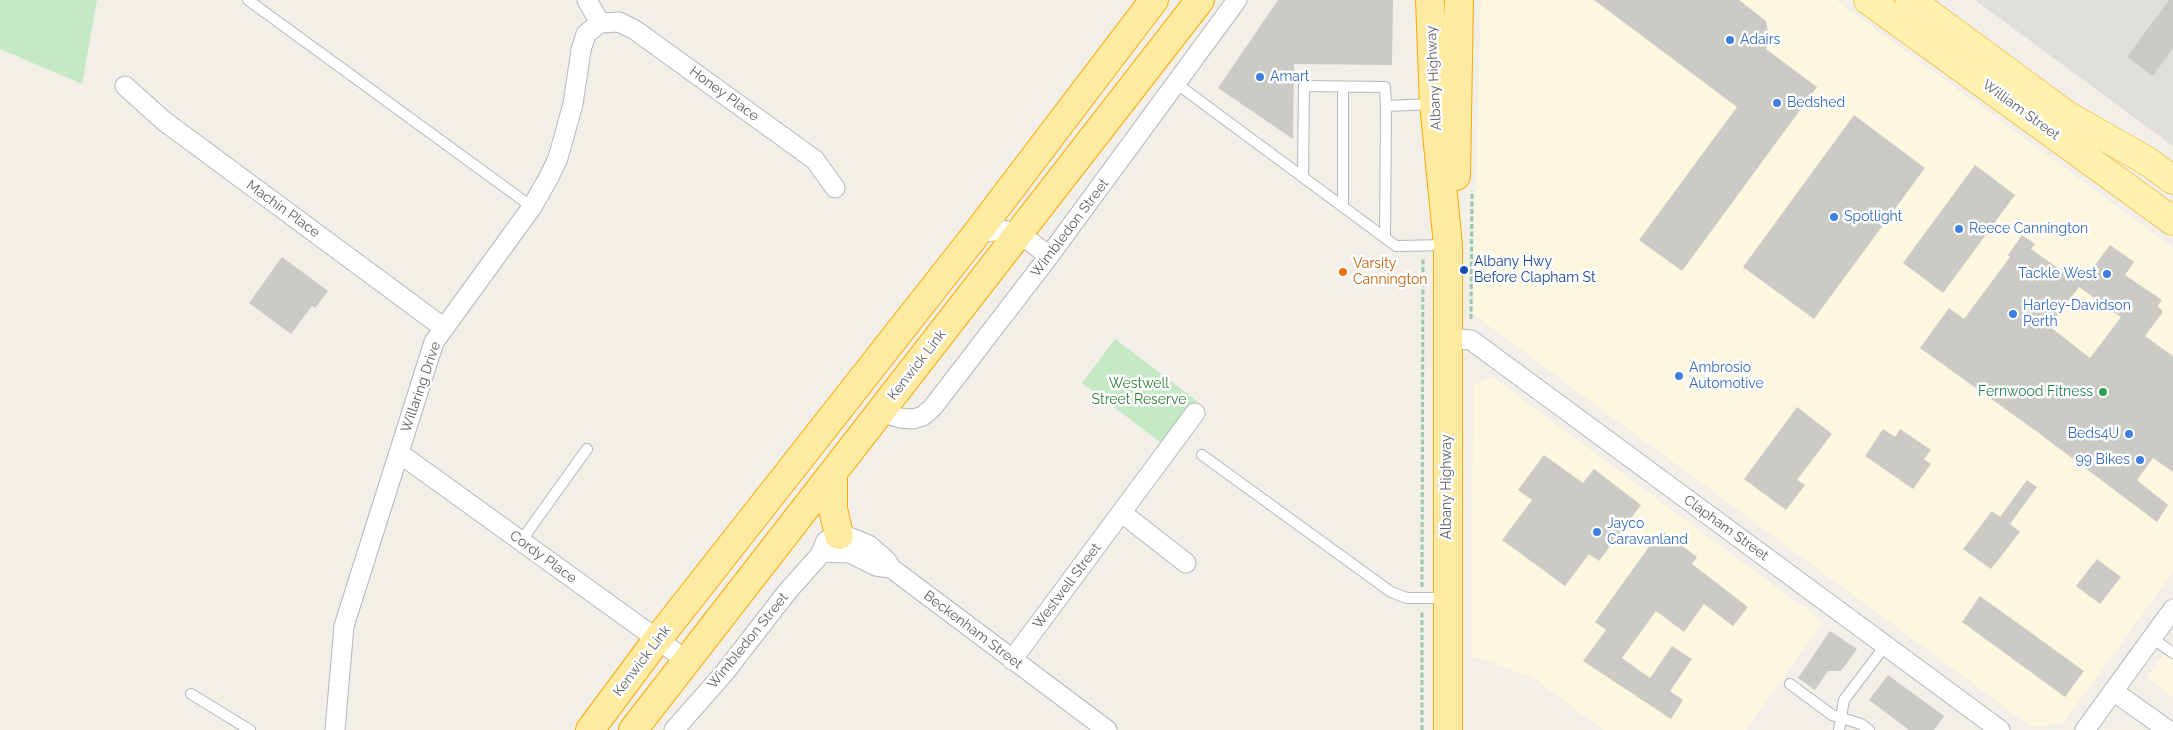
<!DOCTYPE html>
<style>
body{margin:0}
canvas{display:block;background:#f1efe8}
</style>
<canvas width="2173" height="730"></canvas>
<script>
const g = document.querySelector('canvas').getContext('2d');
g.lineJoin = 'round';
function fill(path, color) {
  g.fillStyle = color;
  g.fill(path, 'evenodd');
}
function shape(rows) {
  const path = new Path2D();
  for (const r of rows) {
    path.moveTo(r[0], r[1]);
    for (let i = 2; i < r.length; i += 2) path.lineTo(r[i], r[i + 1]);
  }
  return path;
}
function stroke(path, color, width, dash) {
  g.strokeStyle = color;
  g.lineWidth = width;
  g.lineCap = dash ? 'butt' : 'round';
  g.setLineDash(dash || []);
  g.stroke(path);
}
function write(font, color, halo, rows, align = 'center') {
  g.font = font + ' Raleway,sans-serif';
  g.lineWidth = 5;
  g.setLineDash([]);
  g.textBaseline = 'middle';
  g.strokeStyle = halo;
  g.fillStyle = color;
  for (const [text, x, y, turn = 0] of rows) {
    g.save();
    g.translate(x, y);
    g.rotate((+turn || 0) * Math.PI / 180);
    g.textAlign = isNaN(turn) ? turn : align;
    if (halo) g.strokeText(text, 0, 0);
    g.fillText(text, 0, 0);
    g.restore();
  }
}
fill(shape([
 [1481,0,1836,0,2173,248,2173,572,2063,723,2032,727,1473,314],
 [1492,377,1823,622,1746,730,1604,730,1534,678,1472,656,1473,386],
 [2173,642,2173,697,2147,677]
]), '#fef7e0');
fill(shape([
 [1975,0,2173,0,2173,146]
]), '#e0deda');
fill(shape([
 [0,0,97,0,82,84,0,49],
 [1115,339,1197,401,1164,445,1082,383]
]), '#c5e8c5');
fill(shape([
 [1278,0,1393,0,1392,65,1294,64,1293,139,1218,88],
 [1594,0,1739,0,1766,21,1770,42,1766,49,1817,87,1682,271,1639,240,1737,107],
 [2169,0,2173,0,2173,48,2153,76,2127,57],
 [1854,115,1925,168,1814,319,1743,267],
 [1975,165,2015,195,1943,293,1903,263],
 [2022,235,2035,244,2031,249,2066,274,2069,269,2084,280,2110,245,2134,262,2125,275,2162,300,2158,306,2163,312,2145,336,2173,356,2173,472,2153,458,2137,480,2168,505,2157,522,2036,431,1920,348,1949,308,1964,319,2010,257,2008,255],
 [2079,287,2121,317,2090,358,2049,326],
 [282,257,328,291,315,308,312,306,291,334,249,303],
 [1797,407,1832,434,1797,480,1805,485,1786,510,1744,479],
 [1883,429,1895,437,1900,429,1931,450,1924,459,1931,464,1913,489,1865,456],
 [1544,455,1583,483,1594,469,1641,505,1599,561,1589,554,1565,586,1502,540,1532,500,1518,490],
 [2027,480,2037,487,2010,524,2020,532,1991,569,1963,549,1992,511,2000,517],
 [1661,530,1697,557,1692,564,1748,607,1733,626,1704,604,1684,632,1656,611,1622,658,1650,678,1672,646,1692,659,1670,691,1683,700,1671,719,1583,661,1606,630,1595,622],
 [2097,559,2121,577,2100,604,2076,586],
 [1980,596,2084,671,2065,697,1962,622],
 [1830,631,1857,649,1841,671,1828,671,1815,690,1798,678],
 [1888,675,1944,716,1934,730,1909,730,1869,700]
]), '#cccac5');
const service = shape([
 [248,0,532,207],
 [1177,84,1396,246,1447,245],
 [1303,176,1304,86,1385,87,1386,106],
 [1343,206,1343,87],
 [1385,238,1386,106,1433,104],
 [1202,455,1391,592,1407,598,1446,598],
 [521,541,587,449],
 [2152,638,2173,653],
 [1790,684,1832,715,1861,724,1869,730],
 [191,694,250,730],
 [1839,730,1844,700,1885,646]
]);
const minor = shape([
 [587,0,600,23],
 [600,23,619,22,635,30,815,160,835,188],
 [125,86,164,121,444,328],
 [977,233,1002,230,1019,233,1049,256],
 [1448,338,1471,340,2000,730],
 [881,412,900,418,913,419,923,416,933,407,1049,256,1237,0],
 [399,453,686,660],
 [1122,513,1186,563],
 [821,552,850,553,876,566,890,568],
 [1012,660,1195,413],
 [2113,691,2168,730],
 [335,730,344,626,434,342,532,207,549,177,558,158,573,104,581,50,586,34,600,23],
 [674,730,725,672,787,592,820,555,826,541,835,536,844,535,869,545,886,560,891,568,1107,730],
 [2085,730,2173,609]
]);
const primary = shape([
 [1868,0,2173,221],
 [1910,0,2068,116,2147,161,2173,180]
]);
const trunk = shape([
 [1430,0,1434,104,1448,245,1448,730],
 [1456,176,1459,0],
 [833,474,833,509,839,535],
 [590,730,657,640,977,233,1154,0],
 [633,730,1200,0]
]);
stroke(service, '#b5b8bc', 12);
stroke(minor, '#b5b8bc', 21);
stroke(primary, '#f2c960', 30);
stroke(trunk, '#f9ab00', 30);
stroke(shape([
 [1471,319,1472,191],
 [1422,587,1423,258],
 [1422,730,1422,611]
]), '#9cc7a9', 3, [5, 2.5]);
stroke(service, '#fff', 10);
stroke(minor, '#fff', 19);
stroke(primary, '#fff2af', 28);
stroke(trunk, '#feeaa1', 28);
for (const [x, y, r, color] of [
 [1730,40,5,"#3f7fe0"],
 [1260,77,5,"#3f7fe0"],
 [1777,103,5,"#3f7fe0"],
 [1834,217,5,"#3f7fe0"],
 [1959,229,5,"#3f7fe0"],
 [1464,270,5,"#1a4fb4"],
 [1343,272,5,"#e8710a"],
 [2107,274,5,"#3f7fe0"],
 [2013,314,5,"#3f7fe0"],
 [1679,376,5,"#3f7fe0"],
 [2103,392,5,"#2e9e5b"],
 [2129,434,5,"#3f7fe0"],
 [2140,460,5,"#3f7fe0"],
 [1597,532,5,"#3f7fe0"]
]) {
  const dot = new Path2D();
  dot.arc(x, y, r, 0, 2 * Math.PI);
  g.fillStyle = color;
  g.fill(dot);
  stroke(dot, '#fff', 2);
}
write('14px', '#366cbe', '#fff', [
 ["Adairs",1740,40],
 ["Amart",1270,77],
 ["Bedshed",1787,103],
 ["Spotlight",1844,217],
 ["Reece Cannington",1969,229],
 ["Tackle West",2097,274,"right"],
 ["Harley-Davidson",2023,306],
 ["Perth",2023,322],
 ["Ambrosio",1689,368],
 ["Automotive",1689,384],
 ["Beds4U",2119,434,"right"],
 ["99 Bikes",2130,460,"right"],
 ["Jayco",1607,524],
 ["Caravanland",1607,540]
], 'left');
write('14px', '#5f6368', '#fff', [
 ["Albany Highway",1434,78,-93],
 ["Honey Place",724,94,36],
 ["William Street",2021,110,36],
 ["Machin Place",283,209,36],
 ["Wimbledon Street",1070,228,-53],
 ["Kenwick Link",917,365,-52],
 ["Willaring Drive",421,387,-71],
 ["Albany Highway",1447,487,-90],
 ["Clapham Street",1726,528,36],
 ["Cordy Place",543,557,36],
 ["Westwell Street",1067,586,-53],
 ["Beckenham Street",973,630,37],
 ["Wimbledon Street",748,641,-51],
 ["Kenwick Link",642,661,-53]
]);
write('14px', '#164399', '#fff', [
 ["Albany Hwy",1474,262],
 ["Before Clapham St",1474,278]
], 'left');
write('14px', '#c56008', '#fff', [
 ["Varsity",1353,264],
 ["Cannington",1353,280]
], 'left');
write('14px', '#348238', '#fff', [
 ["Westwell",1139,384],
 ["Street Reserve",1139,400]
]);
write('14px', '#27864d', '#fff', [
 ["Fernwood Fitness",2093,392]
], 'right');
</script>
